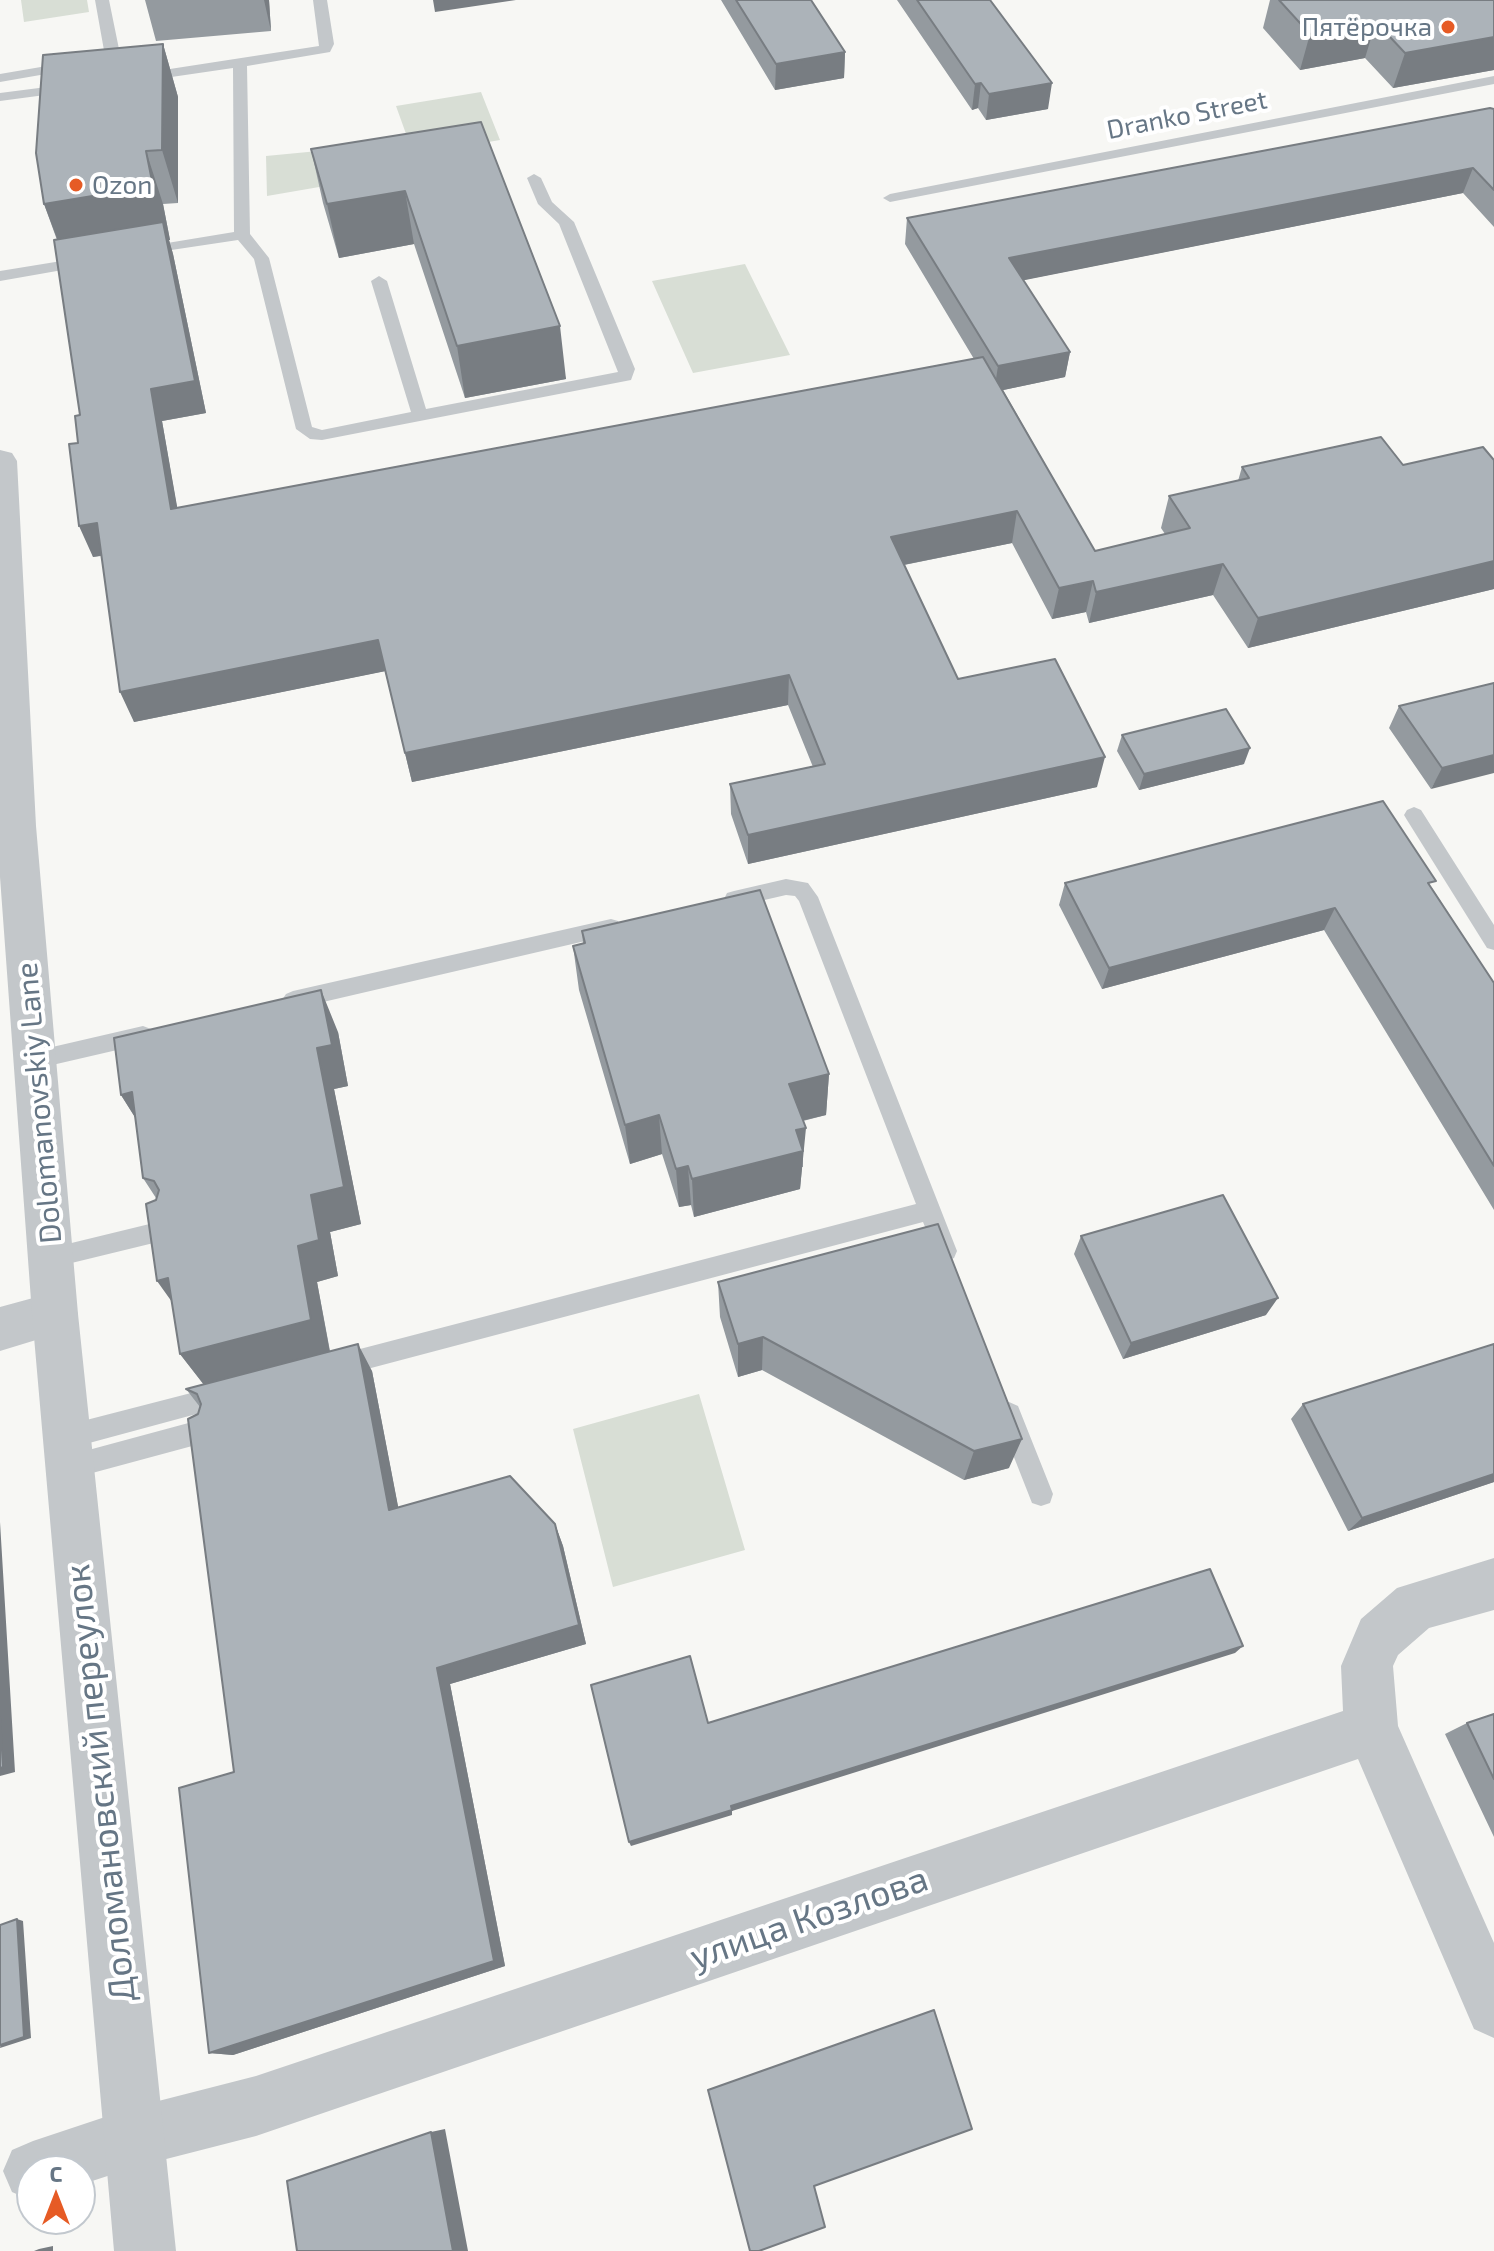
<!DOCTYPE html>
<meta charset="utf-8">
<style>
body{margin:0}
#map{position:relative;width:1494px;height:2251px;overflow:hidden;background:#f7f7f4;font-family:"Exo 2",sans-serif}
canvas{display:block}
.north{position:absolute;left:16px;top:2155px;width:80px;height:80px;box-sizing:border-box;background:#fff;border:2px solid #c2c8ce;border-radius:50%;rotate:0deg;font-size:22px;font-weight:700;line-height:32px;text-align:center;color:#667685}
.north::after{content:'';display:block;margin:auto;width:28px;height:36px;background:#e65b25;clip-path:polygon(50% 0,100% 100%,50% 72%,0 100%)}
</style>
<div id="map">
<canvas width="1494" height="2251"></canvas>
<div class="north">С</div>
</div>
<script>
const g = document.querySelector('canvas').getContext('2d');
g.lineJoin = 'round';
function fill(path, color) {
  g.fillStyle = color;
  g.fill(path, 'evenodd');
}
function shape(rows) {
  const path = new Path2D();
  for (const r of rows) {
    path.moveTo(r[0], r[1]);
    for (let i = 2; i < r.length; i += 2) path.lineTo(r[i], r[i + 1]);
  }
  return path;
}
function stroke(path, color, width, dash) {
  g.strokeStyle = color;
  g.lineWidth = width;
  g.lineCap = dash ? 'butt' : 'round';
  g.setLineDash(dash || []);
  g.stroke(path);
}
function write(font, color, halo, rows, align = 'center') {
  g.font = font + ' "Exo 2",sans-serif';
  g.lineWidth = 8;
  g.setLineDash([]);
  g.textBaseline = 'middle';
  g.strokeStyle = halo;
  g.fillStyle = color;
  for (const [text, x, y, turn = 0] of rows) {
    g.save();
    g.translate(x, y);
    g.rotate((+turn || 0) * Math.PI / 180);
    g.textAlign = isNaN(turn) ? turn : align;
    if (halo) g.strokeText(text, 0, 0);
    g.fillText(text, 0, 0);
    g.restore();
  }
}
fill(shape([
 [21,0,87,0,89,12,24,22],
 [481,92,500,140,442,150,419,170,396,106],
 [402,143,412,171,267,196,266,156],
 [745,264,790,355,693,373,652,281],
 [699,1394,745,1550,613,1587,573,1429]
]), '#d8ded5');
fill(shape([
 [95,0,109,0,120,54,115,62,0,82,0,74,105,56,95,0],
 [313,0,327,0,334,44,330,52,247,66,250,234,269,258,312,427,322,430,411,412,371,281,379,276,387,281,426,409,618,372,559,224,538,204,527,178,534,174,541,178,552,202,574,222,635,369,631,380,322,440,310,439,296,429,254,259,238,240,138,255,138,249,143,247,234,232,233,68,144,81,137,77,144,73,319,46,313,0],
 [1494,76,1494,84,890,202,883,198,890,194,1494,76],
 [70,84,77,88,75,91,0,101,0,93,70,84],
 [86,257,91,259,91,265,0,281,0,271,86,257],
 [1414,807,1421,810,1494,925,1494,950,1487,948,1407,820,1404,815,1407,810,1414,807],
 [786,879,808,883,818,897,957,1251,954,1258,946,1261,938,1258,923,1222,337,1377,329,1374,325,1366,329,1358,337,1355,916,1204,799,901,795,896,786,895,734,907,727,905,724,899,727,893,734,891,786,879],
 [611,919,618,921,621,927,618,933,611,935,293,1009,286,1006,282,1000,286,994,293,991,611,919],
 [143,1026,151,1029,154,1035,151,1041,143,1044,35,1069,27,1066,24,1060,27,1054,35,1051,143,1026],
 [170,1219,178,1222,181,1229,178,1236,170,1239,51,1268,43,1265,39,1258,43,1251,51,1248,170,1219],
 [226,1384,235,1387,238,1395,235,1403,226,1406,67,1449,58,1445,55,1437,58,1429,67,1425,226,1384],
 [1009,1402,1018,1406,1053,1494,1050,1503,1041,1506,1032,1503,997,1414,1000,1406,1009,1402],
 [207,1418,216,1422,219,1430,216,1438,207,1442,70,1479,61,1475,58,1467,61,1459,70,1455,207,1418]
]), '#c3c7ca');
fill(shape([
 [55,1292,72,1299,78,1314,72,1329,0,1351,0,1307,55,1292],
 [1494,1558,1494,1610,1429,1628,1398,1655,1393,1666,1398,1726,1494,1943,1494,2038,1474,2029,1358,1759,256,2136,135,2167,80,2185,80,2171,32,2171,32,2201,12,2192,3,2171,12,2150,33,2141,135,2107,256,2076,1343,1711,1341,1666,1361,1619,1397,1588,1494,1558]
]), '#c3c7ca');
fill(shape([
 [0,450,12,453,17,461,36,826,78,1314,176,2251,114,2251,32,1314,0,877,0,450]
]), '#c3c7ca');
fill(shape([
 [145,0,269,0,271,31,156,41],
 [721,0,811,0,845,52,844,78,775,90],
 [897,0,990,0,1048,109,986,120,978,108,972,110],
 [1270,0,1494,0,1494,70,1393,88,1365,58,1300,70,1263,28],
 [163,44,178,97,178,203,163,204,170,240,169,240,173,254,206,413,162,421,177,508,974,359,905,244,907,218,1494,109,1494,227,1463,193,1023,280,1070,352,1065,377,1003,390,1095,551,1165,534,1161,528,1169,496,1238,481,1242,467,1403,465,1494,460,1494,589,1248,648,1213,595,1089,623,1086,612,1052,619,1012,543,904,565,958,679,1097,787,748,864,731,814,730,784,813,767,788,705,412,782,385,671,134,722,101,556,93,557,78,443,80,415,57,240,44,204],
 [481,122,566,379,465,398,414,244,339,258,323,203,311,149],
 [1494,683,1431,789,1389,728,1399,706],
 [1122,735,1244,764,1139,790,1117,751],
 [1065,883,1432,888,1494,983,1494,1210,1324,930,1102,989,1059,905],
 [582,931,829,1074,826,1115,803,1121,803,1167,802,1167,800,1189,694,1217,691,1205,679,1207,662,1154,630,1164,579,990,573,946,583,944],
 [338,1032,348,1086,334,1089,361,1224,330,1232,338,1276,317,1282,330,1351,372,1371,398,1507,555,1524,563,1546,586,1644,450,1684,505,1966,233,2055,209,2053,234,1772,198,1414,200,1407,186,1389,204,1385,180,1354,156,1198,143,1178,135,1117,121,1095],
 [1081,1236,1266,1315,1123,1359,1074,1254],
 [718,1282,1009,1468,964,1480,762,1370,738,1377,720,1317],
 [1303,1404,1494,1482,1348,1531,1291,1419],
 [1494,1714,1494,1837,1445,1734,1467,1723]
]), '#949a9f');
fill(shape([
 [264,0,269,0,271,31],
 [433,0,516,0,435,12],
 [1376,22,1365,58,1300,70,1310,34],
 [1494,37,1494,70,1393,88,1405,53],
 [163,44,178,97,178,203,162,150],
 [845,52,844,78,775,90,776,64],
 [981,83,978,108,972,110,975,84],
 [1052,83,1048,109,986,120,989,94],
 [146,151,163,204,170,240,169,240,173,254,206,413,162,421,183,540,171,509,64,257,44,204],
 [1473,168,1463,193,1005,284,1009,258],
 [405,191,414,244,339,258,327,204],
 [560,326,566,379,465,398,457,346],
 [1070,352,1065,377,994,392,998,366],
 [1017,511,1012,543,888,568,891,537],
 [97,523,110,554,93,557,79,526],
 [1494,561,1494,589,1248,648,1258,618],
 [1223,564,1213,595,1089,623,1096,592],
 [1093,581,1086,612,1052,619,1059,588],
 [378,640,386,671,134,722,120,692],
 [789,675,788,705,412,782,405,753],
 [1250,748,1244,764,1139,790,1144,774],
 [1494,755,1494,773,1431,789,1442,768],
 [1105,757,1097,787,748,864,748,835],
 [1335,908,1324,930,1102,989,1109,968],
 [321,990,338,1032,348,1086,334,1089,361,1224,330,1232,338,1276,317,1282,330,1353,205,1386,180,1354,298,1246,311,1195,317,1048],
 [829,1074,826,1115,788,1124,789,1084],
 [132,1092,146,1135,121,1095],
 [659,1115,662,1154,630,1164,625,1125],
 [806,1128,800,1189,694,1217,692,1179,796,1130],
 [688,1166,691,1205,679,1207,676,1169],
 [168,1278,182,1316,157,1281],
 [1278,1298,1266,1315,1123,1359,1131,1343],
 [763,1337,762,1370,738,1377,738,1344],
 [358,1344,372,1371,403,1532,389,1510],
 [1022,1439,1009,1468,964,1480,974,1451],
 [1494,1474,1494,1482,1348,1531,1362,1518],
 [0,1522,15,1772,0,1776],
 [555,1524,563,1546,586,1644,450,1684,505,1966,233,2055,209,2053,437,1668],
 [1243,1646,1235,1653,732,1811,732,1815,631,1846,629,1842,731,1806],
 [17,1919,23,1921,31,2038,0,2048],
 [445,2129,468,2251,453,2251,431,2132],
 [53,2246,53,2251,34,2251,39,2249]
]), '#787d82');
const building = shape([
 [736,0,811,0,845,52,776,64,736,0],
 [917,0,990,0,1052,83,989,94,981,83,975,84,917,0],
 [1279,0,1494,0,1494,37,1405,53,1376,22,1310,34,1279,0],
 [163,44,162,150,146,151,153,186,44,204,36,153,43,55,163,44],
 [1490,108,1494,109,1494,190,1473,168,1009,258,1070,352,998,366,907,218,1490,108],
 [481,122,560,326,457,346,405,191,327,204,311,149,481,122],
 [163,222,195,381,151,389,171,509,983,357,1095,551,1190,528,1169,496,1249,478,1242,467,1381,437,1403,465,1483,447,1494,460,1494,561,1258,618,1223,564,1096,592,1093,581,1059,588,1017,511,891,537,958,679,1055,659,1105,757,748,835,730,784,825,764,789,675,405,753,378,640,120,692,97,523,79,526,69,444,78,443,75,416,80,415,54,240,163,222],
 [1494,683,1494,755,1442,768,1399,706,1494,683],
 [1226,709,1250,748,1144,774,1122,735,1226,709],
 [1383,801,1436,881,1428,883,1494,983,1494,1166,1335,908,1109,968,1065,883,1383,801],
 [760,890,829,1074,789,1084,806,1128,796,1130,803,1151,692,1179,688,1166,676,1169,659,1115,625,1125,573,946,585,943,582,931,760,890],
 [321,990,332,1045,317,1048,344,1187,311,1195,319,1240,298,1246,311,1320,180,1354,168,1278,157,1281,146,1204,156,1200,159,1190,154,1181,143,1178,132,1092,121,1095,114,1038,321,990],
 [1223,1195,1278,1298,1131,1343,1081,1236,1223,1195],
 [938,1224,1022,1439,974,1451,763,1337,738,1344,718,1282,938,1224],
 [358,1344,389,1510,510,1476,555,1524,579,1625,437,1668,494,1961,209,2053,179,1788,234,1772,188,1419,198,1414,201,1404,197,1394,186,1389,358,1344],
 [1494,1344,1494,1474,1362,1518,1303,1404,1494,1344],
 [1210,1569,1243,1646,731,1806,732,1810,629,1842,591,1685,690,1656,708,1723,1210,1569],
 [1494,1714,1494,1779,1467,1723,1494,1714],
 [0,1717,3,1767,0,1768,0,1717],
 [17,1919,24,2037,0,2045,0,1925,17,1919],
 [934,2010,972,2129,814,2186,825,2227,759,2251,750,2251,708,2090,934,2010],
 [431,2132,453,2251,297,2251,287,2181,431,2132]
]);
fill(building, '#acb3b9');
stroke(building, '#787d82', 2);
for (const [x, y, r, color] of [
 [1448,27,8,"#e65b25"],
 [76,185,8,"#e65b25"]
]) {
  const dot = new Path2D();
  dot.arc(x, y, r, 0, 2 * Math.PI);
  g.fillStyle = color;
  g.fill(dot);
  stroke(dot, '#fff', 3);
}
write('26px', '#667685', '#fff', [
 ["Пятёрочка",1432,27],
 ["Ozon",92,185,"left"]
], 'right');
write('26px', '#667685', '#fff', [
 ["Dranko Street",1187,115,-11]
]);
write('30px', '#667685', '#fff', [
 ["Dolomanovskiy Lane",39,1103,-95]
]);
write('36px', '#667685', '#fff', [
 ["Доломановский переулок",100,1783,-96],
 ["улица Козлова",809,1918,-19]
]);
</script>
